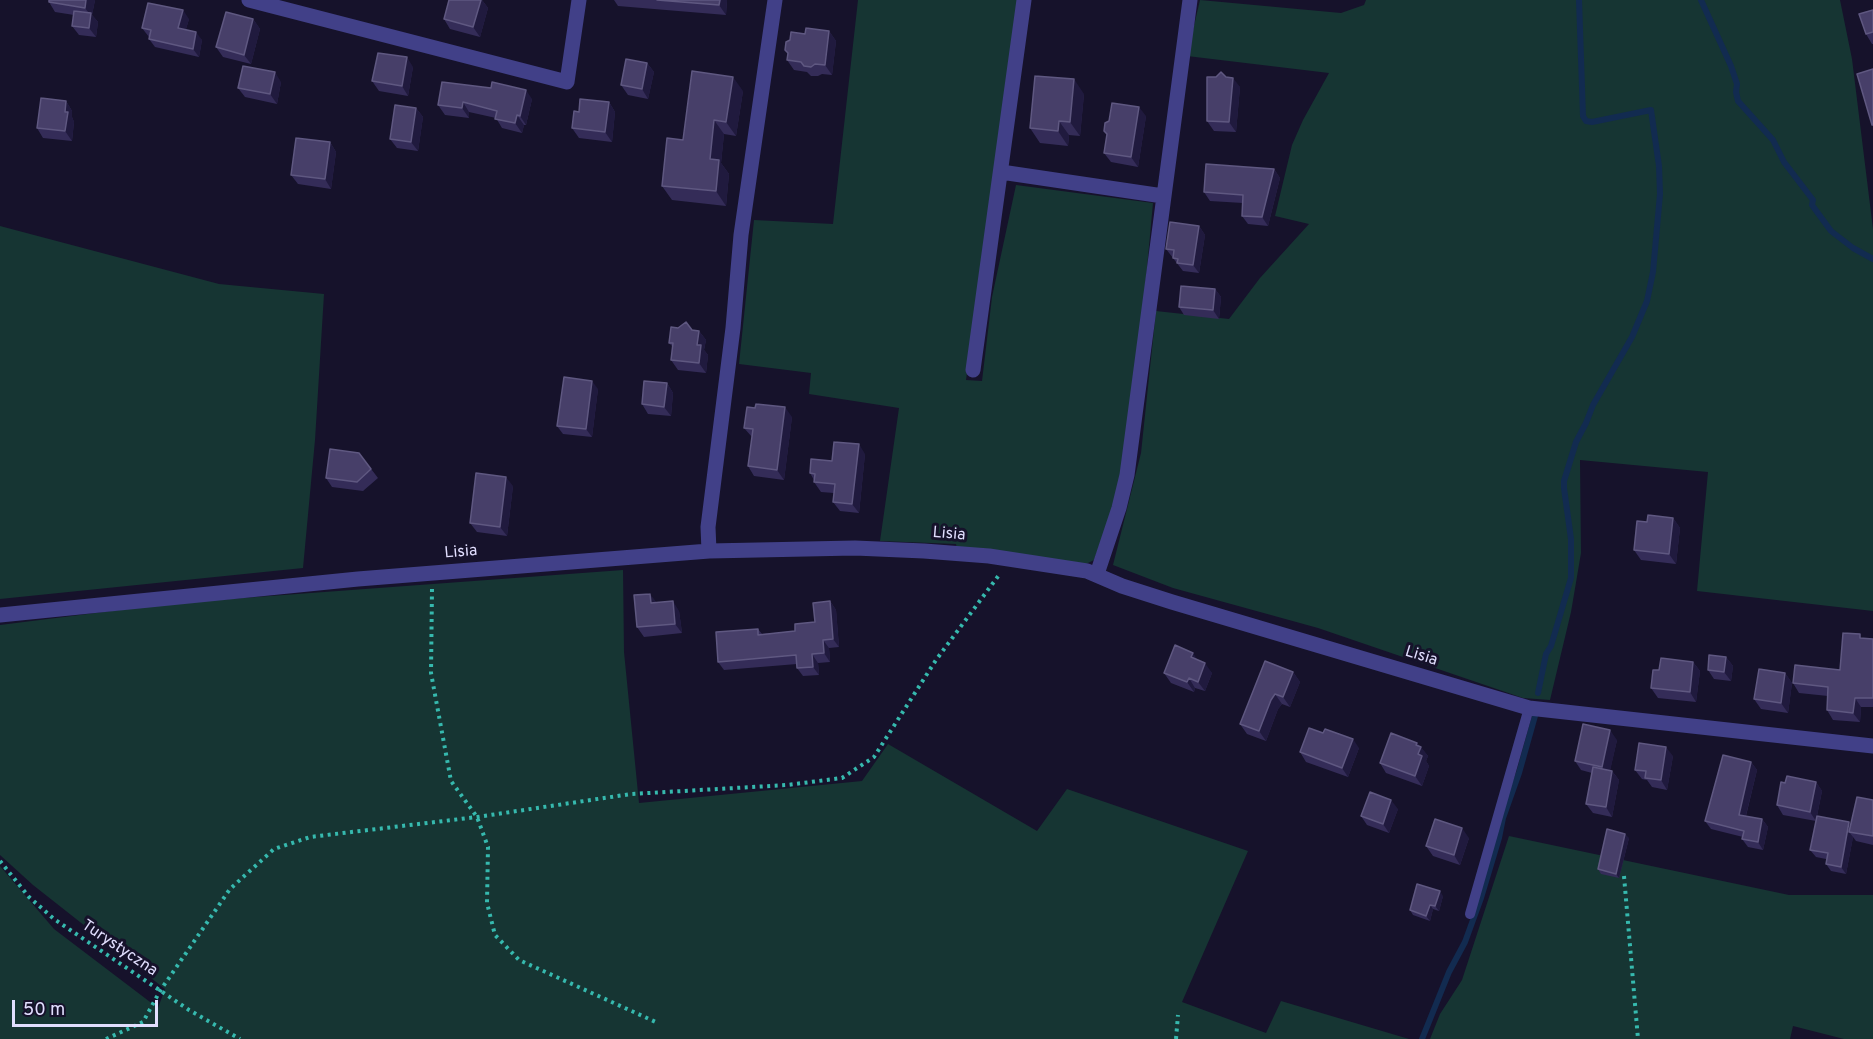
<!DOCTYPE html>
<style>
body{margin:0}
#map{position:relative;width:1873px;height:1039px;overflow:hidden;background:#16122b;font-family:Overpass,sans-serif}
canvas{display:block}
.scale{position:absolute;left:12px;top:1000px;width:146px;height:27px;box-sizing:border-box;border:3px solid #e1defe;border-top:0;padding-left:8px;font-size:18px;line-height:21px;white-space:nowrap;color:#e1defe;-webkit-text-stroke:4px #16122b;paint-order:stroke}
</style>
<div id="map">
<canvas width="1873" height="1039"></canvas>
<div class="scale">50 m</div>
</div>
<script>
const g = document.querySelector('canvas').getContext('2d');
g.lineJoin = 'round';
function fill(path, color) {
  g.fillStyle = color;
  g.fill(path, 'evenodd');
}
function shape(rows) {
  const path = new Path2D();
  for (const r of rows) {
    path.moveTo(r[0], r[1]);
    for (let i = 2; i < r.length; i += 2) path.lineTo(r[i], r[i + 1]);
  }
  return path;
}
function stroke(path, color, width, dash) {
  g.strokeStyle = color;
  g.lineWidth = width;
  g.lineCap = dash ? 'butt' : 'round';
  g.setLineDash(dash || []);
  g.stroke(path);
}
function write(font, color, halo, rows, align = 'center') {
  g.font = font + ' Overpass,sans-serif';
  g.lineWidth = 6;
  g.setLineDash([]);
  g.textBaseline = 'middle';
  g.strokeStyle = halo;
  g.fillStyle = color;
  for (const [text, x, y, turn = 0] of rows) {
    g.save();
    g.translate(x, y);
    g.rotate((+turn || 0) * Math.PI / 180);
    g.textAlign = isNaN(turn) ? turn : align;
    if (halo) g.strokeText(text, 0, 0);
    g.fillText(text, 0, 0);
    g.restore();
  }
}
fill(shape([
 [858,0,1019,0,966,380,982,381,992,297,1016,185,1153,203,1142,322,1122,483,1094,560,1086,564,957,549,956,544,880,541,899,408,809,394,811,373,739,364,754,220,833,224],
 [1200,0,1341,13,1364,5,1366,0,1840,0,1852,59,1873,229,1873,611,1697,591,1708,472,1580,460,1581,553,1571,612,1550,700,1523,698,1318,628,1173,588,1113,565,1141,453,1156,311,1229,319,1260,278,1309,224,1275,216,1292,145,1303,120,1329,73,1187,56],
 [0,226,219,284,324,294,315,440,303,568,0,599],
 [623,570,624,652,639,803,862,781,888,744,1037,831,1067,789,1248,851,1182,1002,1266,1033,1281,1001,1409,1039,0,1039,0,866,54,929,158,1008,165,989,33,885,0,855,0,625,175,603],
 [1509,836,1789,895,1873,895,1873,1039,1844,1039,1793,1026,1790,1039,1430,1039,1440,1014,1462,980]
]), '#163533');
stroke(shape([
 [1701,0,1731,66,1737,84,1736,92,1738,101,1773,140,1784,162,1813,200,1812,205,1831,231,1853,248,1873,259],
 [1538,693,1546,654,1551,646,1571,578,1571,539,1564,488,1564,481,1576,442,1586,423,1593,405,1632,337,1647,301,1653,272,1660,194,1659,166,1651,110,1592,122,1586,121,1583,116,1579,0],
 [1422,1039,1449,972,1465,942,1481,898,1499,838,1503,818,1519,773,1535,716]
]), '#122b50', 6);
stroke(shape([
 [432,589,431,673,451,781,477,817,488,847,487,903,495,935,519,960,658,1023],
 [0,861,29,897,54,919,189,1010,240,1039],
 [1624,876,1638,1039],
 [106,1039,143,1022,160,991,230,889,274,849,310,837,477,817,631,794,787,785,842,778,874,757,936,660,999,575],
 [1176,1039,1178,1015]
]), '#36b9ae', 4, [3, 4.5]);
stroke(shape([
 [1470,914,1529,708]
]), '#414088', 10);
stroke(shape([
 [249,0,567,82,579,0],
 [1001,172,1163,196],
 [973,370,1024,0],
 [709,551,708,527,733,328,741,235,775,0],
 [1097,574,1119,508,1127,475,1190,0],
 [0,615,358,579,709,551,855,548,924,551,989,556,1087,571,1122,586,1172,602,1529,708,1873,746]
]), '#414088', 15);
fill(shape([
 [95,0,92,15,98,22,96,37,79,35,72,26,74,15,55,12,49,2],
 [449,0,482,0,488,8,480,37,450,29,444,19],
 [614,0,727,0,726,15,618,6],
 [1873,10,1873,44,1872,44,1866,34],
 [189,19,186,29,202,40,199,57,155,47,149,39,149,37,142,28],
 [253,19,260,29,251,64,223,57,216,47],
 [829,31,836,41,832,75,822,74,818,76,811,76,807,72,794,70,787,60,788,54,785,50,805,34],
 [647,63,654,72,648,99,628,95,621,85],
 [413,67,408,96,379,91,372,81],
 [1216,77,1226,77,1240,87,1236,132,1214,131,1207,121],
 [281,82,277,104,245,97,238,88],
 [442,82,532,99,526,125,524,125,522,133,502,128,496,118,469,112,469,118,445,115,438,105],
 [743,91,736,136,724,134,721,163,729,174,726,206,672,200,662,186,683,140],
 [1084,94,1080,136,1069,135,1068,146,1040,143,1030,128],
 [66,101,72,111,72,117,74,122,72,141,43,138,37,128],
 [609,102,615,112,612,142,579,138,572,128,579,112],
 [416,108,423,117,418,151,397,148,390,139],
 [1146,116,1138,167,1111,162,1104,153,1107,135,1104,131],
 [330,142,336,152,331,189,298,184,291,175],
 [1274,169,1280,178,1268,226,1248,224,1242,216,1243,203,1210,201,1204,192],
 [1199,226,1205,235,1199,273,1183,271,1166,249],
 [1215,289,1221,297,1219,319,1184,315,1179,307],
 [692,330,699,331,706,340,704,350,708,355,706,373,678,370,671,360,673,347,669,343],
 [667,383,673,393,671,416,648,414,642,404],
 [598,389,592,437,563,434,557,426],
 [755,408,792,417,784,480,754,476,748,466,752,437,744,428],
 [359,453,378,478,363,491,332,487,326,478],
 [865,454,859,513,840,511,833,502,834,493,821,492,814,482,814,480,810,473,832,461],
 [513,486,507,536,477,532,470,523],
 [1673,518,1680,528,1676,564,1641,560,1634,550,1647,522],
 [830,601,836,610,839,647,829,648,830,662,818,663,819,675,803,676,797,668,797,664,724,670,718,662,758,629,762,634,795,631,815,622],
 [656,603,679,611,682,633,644,637,637,627],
 [1863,638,1873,639,1873,707,1861,707,1860,722,1833,720,1827,710,1828,696,1799,693,1793,683,1840,670],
 [1726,657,1733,666,1731,681,1714,679,1708,670],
 [1198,660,1212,673,1205,691,1195,688,1194,692,1171,683,1164,673],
 [1693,662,1700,671,1696,702,1658,698,1651,688,1659,670],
 [1293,672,1300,682,1290,707,1282,704,1278,709,1266,741,1247,734,1240,724],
 [1785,673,1792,683,1788,713,1761,709,1754,699],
 [1617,740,1610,770,1612,771,1619,780,1612,817,1593,813,1586,804,1592,773,1581,770,1575,761],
 [1417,743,1428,756,1426,761,1429,766,1422,786,1386,773,1380,763],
 [1359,748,1348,777,1306,762,1300,752],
 [1673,756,1667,790,1652,787,1647,780,1642,779,1635,770],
 [1751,762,1757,770,1746,816,1762,819,1768,827,1763,850,1748,847,1742,839,1743,837,1711,829,1705,821],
 [1816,782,1822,791,1817,816,1851,824,1873,800,1873,845,1856,841,1853,837,1846,874,1831,871,1826,864,1826,859,1816,857,1810,850,1816,821,1783,815,1777,805],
 [1398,809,1389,833,1367,825,1361,816],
 [1469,838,1460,865,1433,856,1426,846],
 [1629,838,1619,878,1601,874,1598,869],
 [1443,896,1439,911,1433,909,1430,921,1413,915,1410,910]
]), '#342c58');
fill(shape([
 [86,0,95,0,92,15,98,22,96,37,89,28,91,16,85,8],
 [481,0,482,0,488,8,480,37,473,27],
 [720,0,727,0,726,15,719,5],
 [183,10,189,19,184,36,178,28],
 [253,19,260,29,251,64,244,55],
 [829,31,836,41,832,75,825,65],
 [196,32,202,40,199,57,193,49],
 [407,57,413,67,408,96,402,86],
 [647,63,654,72,648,99,642,89],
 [275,72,281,82,277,104,270,94],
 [733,77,743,91,736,136,726,122],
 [1233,78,1240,87,1236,132,1229,122],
 [1074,79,1084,94,1080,136,1070,122],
 [526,90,532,99,526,125,520,116],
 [66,101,72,111,72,117,74,122,72,141,65,131,65,112],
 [463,102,469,112,469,118,462,108],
 [609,102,615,112,612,142,605,132],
 [1139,107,1146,116,1138,167,1131,157],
 [416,108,423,117,418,151,411,142],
 [517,115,524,125,522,133,515,123],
 [714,120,724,134,721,163,729,174,726,206,716,191,710,159],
 [1059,121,1069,135,1068,146,1058,131],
 [330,142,336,152,331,189,325,179],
 [1274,169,1280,178,1268,226,1262,217],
 [1199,226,1205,235,1199,273,1193,265],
 [1215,289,1221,297,1219,319,1213,310],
 [699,331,706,340,704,350,708,355,706,373,699,363,697,345],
 [592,381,598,389,592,437,586,429],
 [667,383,673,393,671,416,664,407],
 [785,407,792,417,784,480,777,470],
 [859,444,865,454,859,513,852,504],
 [506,477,513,486,507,536,500,527],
 [1673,518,1680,528,1676,564,1669,554],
 [650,594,657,603,651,603],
 [673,601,679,611,682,633,675,624],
 [830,601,836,610,839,647,833,639],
 [823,640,829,648,830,662,824,653],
 [1193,653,1199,662,1191,657],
 [812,654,818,663,819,675,813,667],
 [1726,657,1733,666,1731,681,1724,672],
 [1693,662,1700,671,1696,702,1690,692],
 [1205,663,1212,673,1205,691,1198,682],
 [1293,672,1300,682,1290,707,1283,697],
 [1785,673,1792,683,1788,713,1781,703],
 [1189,678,1195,688,1194,692,1187,682],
 [1275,694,1282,704,1278,709,1266,741,1259,731,1271,700],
 [1855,698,1861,707,1860,722,1853,713],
 [1610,730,1617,740,1609,776,1602,767],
 [1353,739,1359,748,1348,777,1342,768],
 [1417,743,1420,748,1421,747,1428,756,1426,761,1429,766,1422,786,1415,776,1418,754,1416,745],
 [1666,747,1673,756,1667,790,1661,780],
 [1751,762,1757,770,1744,823,1739,815],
 [1612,771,1619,780,1612,817,1606,807],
 [1816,782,1822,791,1816,821,1810,812],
 [1391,800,1398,809,1389,833,1383,824],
 [1762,819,1768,827,1763,850,1758,842],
 [1849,822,1855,830,1849,832,1853,837,1846,874,1841,867],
 [1462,828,1469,838,1460,865,1454,855],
 [1625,834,1629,838,1619,878,1616,874],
 [1440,891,1443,896,1439,911,1435,906],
 [1430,905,1433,909,1430,921,1426,916]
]), '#201a3e');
const building = shape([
 [49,0,86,0,85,8,49,2,49,0],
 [449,0,481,0,473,27,444,19,449,0],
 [657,0,720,0,719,5,657,0],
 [148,3,183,10,178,28,196,32,193,49,149,39,151,30,142,28,148,3],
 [1873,10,1873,32,1866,34,1859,14,1873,10],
 [74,11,91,13,89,28,72,26,74,11],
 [226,12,253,19,244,55,216,47,226,12],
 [806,28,829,31,825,65,815,64,811,67,804,66,801,62,787,60,788,53,785,50,786,42,790,40,791,32,805,34,806,28],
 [378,53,407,57,402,86,372,81,378,53],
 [626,59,647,63,642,89,621,85,626,59],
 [243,66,275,72,270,94,238,88,243,66],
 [1873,69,1873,125,1872,125,1857,74,1873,69],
 [692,71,733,77,726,122,714,120,710,159,719,160,716,191,662,186,667,138,683,140,692,71],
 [1221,72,1226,77,1233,78,1229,122,1207,121,1207,77,1216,77,1221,72],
 [1035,76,1074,79,1070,122,1059,121,1058,131,1030,128,1035,76],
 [442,82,491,88,492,82,526,90,520,116,517,115,515,123,495,119,497,111,463,102,462,108,438,105,442,82],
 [41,98,66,101,65,112,68,112,65,131,37,128,41,98],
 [580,99,609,102,605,132,572,128,574,111,579,112,580,99],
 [1112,103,1139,107,1131,157,1104,153,1107,134,1104,131,1105,123,1109,121,1112,103],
 [395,105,416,108,411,142,390,139,395,105],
 [296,138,330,142,325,179,291,175,296,138],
 [1206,164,1274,169,1262,217,1242,216,1243,195,1204,192,1206,164],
 [1170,222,1199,226,1193,265,1177,263,1178,259,1173,258,1174,250,1166,249,1170,222],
 [1181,286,1215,289,1213,310,1179,307,1181,286],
 [686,322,692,330,699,331,697,345,701,345,699,363,671,360,673,343,669,343,671,327,678,328,686,322],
 [564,377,592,381,586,429,557,426,564,377],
 [644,381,667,383,664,407,642,404,644,381],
 [756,404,785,407,777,470,748,466,753,429,744,428,747,407,755,408,756,404],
 [834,442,859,444,852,504,833,502,835,484,814,482,815,474,810,473,811,459,832,461,834,442],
 [330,449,359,453,371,469,357,482,326,478,330,449],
 [476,473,506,477,500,527,470,523,476,473],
 [1648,515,1673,518,1669,554,1634,550,1637,521,1647,522,1648,515],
 [650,594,651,603,673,601,675,624,637,627,634,595,650,594],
 [830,601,833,639,823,640,824,653,812,654,813,667,797,668,796,655,718,662,716,632,758,629,758,635,795,631,795,624,815,622,813,603,830,601],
 [1843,633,1860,634,1860,638,1873,639,1873,698,1855,698,1853,713,1827,710,1828,687,1793,683,1795,665,1840,670,1843,633],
 [1175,645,1193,653,1191,657,1205,663,1198,682,1189,678,1187,682,1164,673,1175,645],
 [1709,655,1726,657,1724,672,1708,670,1709,655],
 [1661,658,1693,662,1690,692,1651,688,1653,670,1659,670,1661,658],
 [1265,661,1293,672,1283,697,1275,694,1271,700,1259,731,1240,724,1265,661],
 [1759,669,1785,673,1781,703,1754,699,1759,669],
 [1583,724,1610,730,1602,767,1575,761,1583,724],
 [1309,728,1323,733,1325,729,1353,739,1342,768,1300,752,1309,728],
 [1391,733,1417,743,1416,745,1421,747,1418,754,1422,756,1415,776,1380,763,1391,733],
 [1639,743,1666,747,1661,780,1645,778,1646,771,1635,770,1639,743],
 [1723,755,1751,762,1739,815,1762,819,1758,842,1742,839,1744,831,1705,821,1723,755],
 [1593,767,1612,771,1606,807,1586,804,1593,767],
 [1787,776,1816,782,1810,812,1777,805,1781,782,1785,783,1787,776],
 [1370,792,1391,800,1383,824,1361,816,1370,792],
 [1857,797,1873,800,1873,836,1849,832,1857,797],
 [1817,816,1849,822,1841,867,1826,864,1828,853,1810,850,1817,816],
 [1435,819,1462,828,1454,855,1426,846,1435,819],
 [1607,829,1625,834,1616,874,1598,869,1607,829],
 [1417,884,1440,891,1435,906,1430,905,1426,916,1410,910,1417,884]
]);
fill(building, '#473f69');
stroke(building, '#5f5881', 1.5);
write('16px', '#e1defe', '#16122b', [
 ["Lisia",949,535,5],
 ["Lisia",461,553,-5],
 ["Lisia",1421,657,17],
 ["Turystyczna",119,949,34]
]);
</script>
